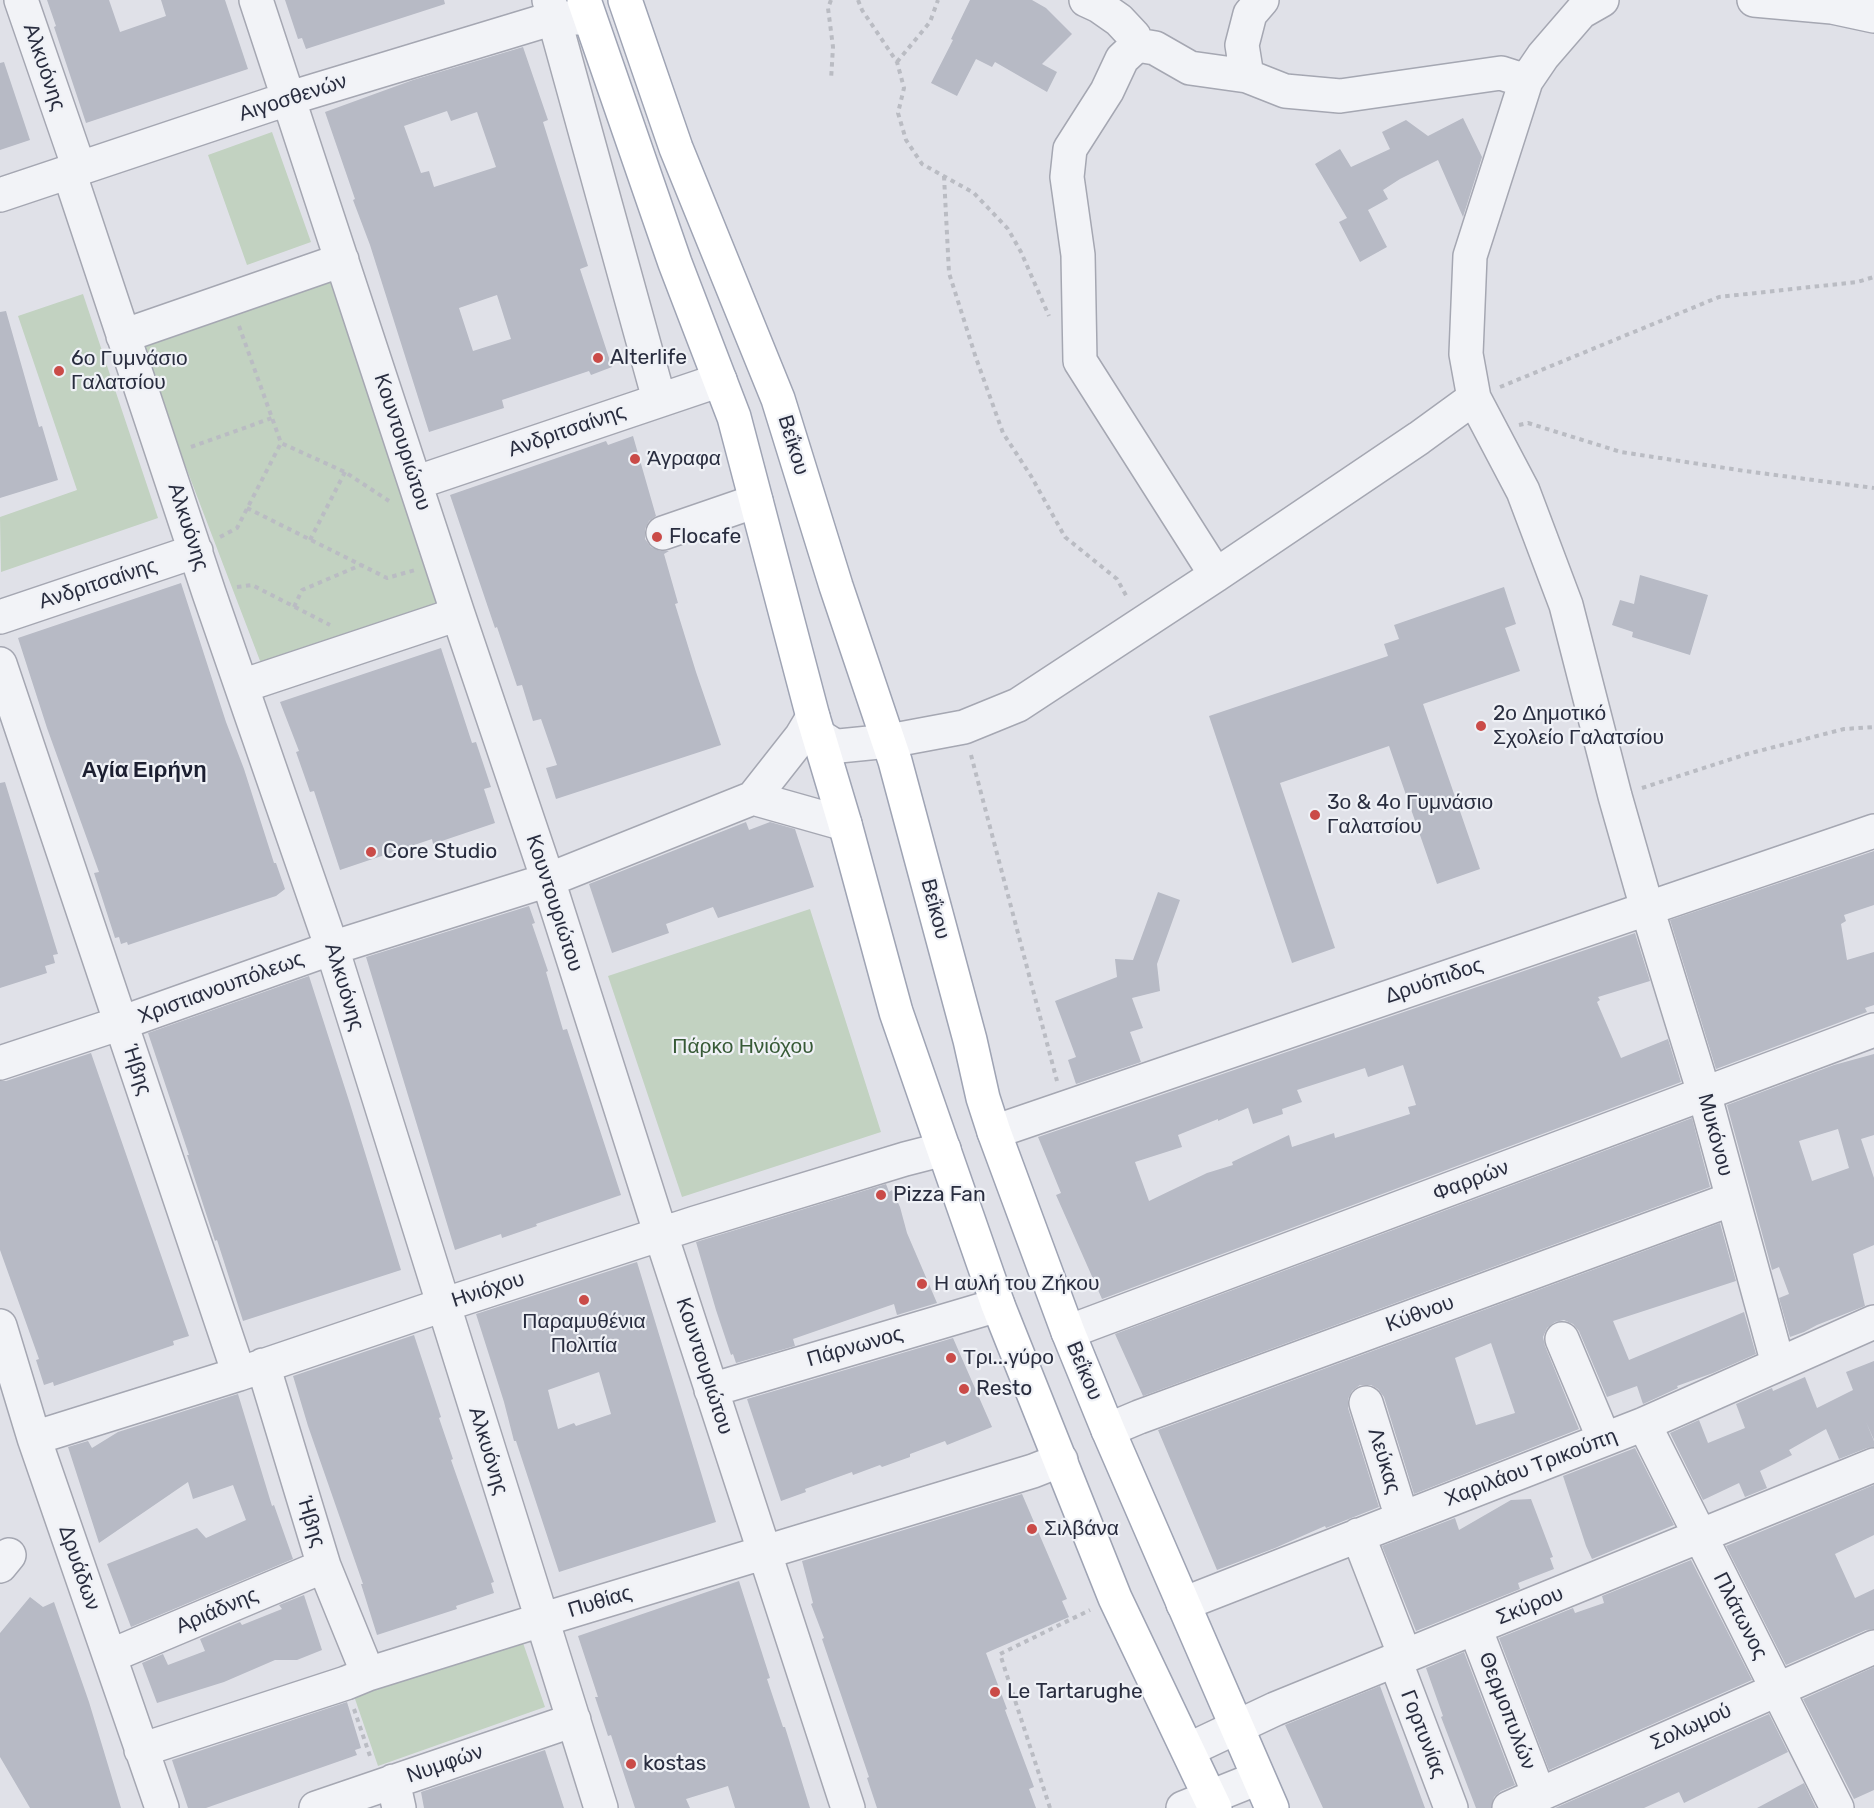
<!DOCTYPE html>
<meta charset="utf-8">
<style>
body{margin:0}
canvas{display:block;background:#e0e1e8}
</style>
<canvas width="1874" height="1808"></canvas>
<script>
const g = document.querySelector('canvas').getContext('2d');
g.lineJoin = 'round';
function fill(path, color) {
  g.fillStyle = color;
  g.fill(path, 'evenodd');
}
function shape(rows) {
  const path = new Path2D();
  for (const r of rows) {
    path.moveTo(r[0], r[1]);
    for (let i = 2; i < r.length; i += 2) path.lineTo(r[i], r[i + 1]);
  }
  return path;
}
function stroke(path, color, width, dash) {
  g.strokeStyle = color;
  g.lineWidth = width;
  g.lineCap = dash ? 'butt' : 'round';
  g.setLineDash(dash || []);
  g.stroke(path);
}
function write(font, color, halo, rows, align = 'center') {
  g.font = font + ' Rubik,sans-serif';
  g.lineWidth = 4.5;
  g.setLineDash([]);
  g.textBaseline = 'middle';
  g.strokeStyle = halo;
  g.fillStyle = color;
  for (const [text, x, y, turn = 0] of rows) {
    g.save();
    g.translate(x, y);
    g.rotate((+turn || 0) * Math.PI / 180);
    g.textAlign = isNaN(turn) ? turn : align;
    if (halo) g.strokeText(text, 0, 0);
    g.fillText(text, 0, 0);
    g.restore();
  }
}
fill(shape([
 [272,132,311,242,247,265,208,155],
 [329,275,446,605,262,666,138,342],
 [83,294,158,518,1,572,0,517,77,490,18,316],
 [810,909,881,1132,682,1197,608,976],
 [521,1637,545,1707,378,1766,354,1696]
]), '#c2d2c1');
fill(shape([
 [47,0,109,0,120,32,166,16,161,0,225,0,248,69,86,123,54,27,56,26],
 [285,0,444,0,445,4,306,49,302,38,298,39],
 [970,0,1032,0,1046,8,1072,34,1042,64,1057,72,1047,92,995,62,992,67,976,59,957,96,931,83,953,40,951,39],
 [523,47,548,120,543,122,588,266,580,269,612,367,591,375,589,371,502,400,504,408,429,432,370,245,353,200,355,199,325,112,413,80],
 [447,111,451,121,477,112,496,167,434,187,429,171,421,173,404,126],
 [497,295,511,339,473,351,459,308],
 [4,62,30,140,0,150,0,63],
 [1463,118,1482,157,1463,217,1438,160,1400,179,1383,190,1388,199,1368,210,1387,247,1360,262,1339,222,1347,218,1315,164,1340,149,1351,167,1390,149,1382,132,1406,120,1428,136],
 [6,311,39,427,42,426,58,480,0,498,0,312],
 [633,436,656,516,649,521,645,529,645,539,651,547,660,551,669,551,664,554,678,603,675,604,696,672,721,745,556,799,546,768,557,765,541,719,533,721,522,685,517,686,497,627,495,628,450,495,606,441,608,445],
 [1640,575,1708,595,1690,655,1632,637,1633,632,1612,625,1620,600,1634,604],
 [181,583,226,722,244,769,274,863,276,863,285,889,276,896,128,945,127,942,121,944,119,937,115,938,94,873,99,872,47,728,18,638],
 [1504,587,1516,624,1505,628,1520,671,1423,704,1480,869,1437,884,1389,746,1280,783,1335,948,1292,963,1209,716,1388,656,1384,644,1399,639,1394,625],
 [441,648,472,743,476,742,491,787,484,789,495,823,433,844,432,839,340,870,314,791,310,792,296,752,299,751,280,702],
 [5,782,58,954,53,955,55,963,45,966,47,973,0,988,0,783],
 [746,822,749,830,770,822,795,829,814,887,718,918,713,907,666,924,669,933,612,953,589,884],
 [1874,851,1874,905,1844,915,1846,921,1841,924,1847,960,1874,952,1874,1005,1865,1008,1867,1012,1716,1069,1670,920],
 [1158,892,1180,900,1157,964,1160,991,1132,998,1143,1028,1130,1032,1141,1062,1076,1084,1068,1060,1076,1057,1055,1001,1117,977,1115,959,1133,960],
 [529,906,535,923,532,924,548,971,546,972,563,1030,567,1029,621,1195,536,1224,537,1226,502,1238,501,1234,455,1250,366,957],
 [1635,933,1650,981,1598,997,1600,1000,1597,1002,1621,1058,1668,1039,1681,1082,1102,1299,1056,1195,1061,1193,1038,1137],
 [1403,1065,1416,1105,1408,1107,1410,1114,1335,1138,1334,1133,1292,1147,1289,1135,1232,1162,1233,1165,1207,1173,1149,1201,1135,1162,1182,1147,1178,1135,1218,1119,1218,1121,1248,1108,1253,1124,1283,1114,1282,1109,1302,1102,1297,1090,1365,1068,1368,1077],
 [309,976,350,1104,401,1270,243,1321,217,1240,215,1241,187,1155,189,1155,148,1033],
 [91,1053,189,1336,173,1341,174,1345,54,1386,53,1382,44,1385,36,1360,39,1359,0,1250,0,1081,6,1081],
 [1874,1054,1874,1135,1861,1139,1874,1178,1874,1245,1853,1254,1865,1306,1817,1325,1804,1332,1790,1337,1779,1298,1789,1294,1779,1267,1772,1270,1727,1105,1834,1065],
 [1838,1129,1849,1168,1812,1181,1799,1141],
 [1692,1118,1710,1187,1143,1396,1115,1334],
 [886,1184,889,1192,892,1190,900,1207,907,1233,937,1303,897,1315,894,1304,793,1339,795,1346,736,1363,733,1354,731,1355,716,1310,696,1242],
 [1720,1223,1736,1281,1613,1321,1629,1360,1744,1312,1756,1354,1713,1373,1677,1386,1678,1388,1643,1404,1637,1386,1607,1397,1579,1331,1573,1324,1564,1320,1555,1322,1547,1328,1543,1337,1545,1346,1579,1429,1414,1494,1384,1397,1378,1389,1371,1385,1360,1385,1352,1391,1348,1399,1348,1408,1379,1507,1326,1528,1325,1526,1275,1548,1217,1570,1158,1430],
 [1491,1343,1515,1413,1476,1425,1455,1358],
 [637,1262,716,1522,559,1572,516,1441,514,1441,504,1402,476,1314],
 [599,1372,611,1414,576,1426,574,1423,558,1429,548,1390],
 [414,1335,441,1417,439,1418,453,1459,451,1460,494,1582,491,1583,494,1593,456,1606,457,1609,377,1635,361,1584,363,1584,308,1426,293,1376],
 [953,1338,992,1427,947,1445,945,1441,910,1454,910,1457,882,1467,880,1465,853,1475,852,1472,805,1489,806,1492,781,1501,747,1399],
 [1874,1361,1874,1440,1866,1422,1874,1441,1874,1447,1867,1448,1839,1459,1826,1429,1789,1450,1792,1455,1760,1471,1767,1488,1745,1497,1739,1483,1703,1500,1670,1433,1699,1420,1708,1443,1745,1428,1736,1404,1772,1388,1773,1391,1805,1377,1817,1408,1853,1390,1846,1372],
 [238,1394,272,1506,274,1505,293,1559,131,1627,107,1564,197,1528,206,1538,246,1520,233,1485,193,1499,188,1482,99,1543,68,1447,88,1441,92,1448,118,1432],
 [1635,1448,1674,1525,1592,1559,1586,1546,1563,1476],
 [1874,1485,1874,1535,1835,1554,1855,1598,1874,1589,1874,1629,1866,1630,1786,1665,1726,1546],
 [1022,1494,1067,1599,1062,1601,1069,1617,986,1653,1007,1709,1005,1710,1034,1787,1029,1789,1036,1808,877,1808,867,1778,869,1777,822,1639,824,1638,811,1604,813,1603,802,1561],
 [1531,1499,1553,1557,1550,1558,1554,1569,1518,1583,1520,1589,1416,1631,1382,1546,1455,1518,1459,1530,1511,1500],
 [1691,1560,1752,1680,1549,1770,1499,1638,1573,1608,1575,1613,1604,1603,1602,1596],
 [739,1581,770,1678,767,1679,783,1727,785,1727,810,1808,735,1808,728,1786,686,1799,690,1808,635,1808,611,1735,608,1736,595,1697,598,1697,578,1636],
 [304,1595,322,1650,297,1660,275,1660,224,1682,157,1703,142,1663,163,1654,168,1665,205,1651,200,1639,240,1622,242,1625,282,1609,279,1605],
 [30,1597,43,1607,54,1602,89,1702,121,1808,30,1808,0,1757,0,1633],
 [1464,1652,1515,1785,1501,1791,1494,1797,1491,1808,1476,1808,1441,1717,1443,1716,1426,1668],
 [1874,1667,1874,1790,1854,1799,1803,1699],
 [1380,1686,1425,1808,1323,1808,1285,1725],
 [347,1702,361,1748,355,1750,357,1755,206,1808,188,1808,172,1760],
 [1769,1714,1788,1752,1684,1803,1679,1792,1644,1808,1555,1808],
 [545,1750,564,1808,424,1808,421,1792],
 [1804,1783,1816,1808,1757,1808]
]), '#b7bac5');
const minor = shape([
 [21,0,79,168],
 [256,0,458,614,548,880,661,1235,848,1808],
 [549,0,659,399],
 [1086,0,1099,6,1119,20,1134,36,1137,45],
 [1754,0,1832,7,1874,16],
 [1247,76,1242,45,1250,14,1262,0],
 [69,172,209,593,332,948,601,1808],
 [0,195,290,98,554,18,589,18],
 [123,336,342,260],
 [1474,398,1523,491,1566,605,1615,796,1647,908,1704,1093,1778,1364],
 [415,483,720,380],
 [663,533,756,501],
 [1216,575,1080,361,1078,255,1067,177,1070,149,1107,91,1122,59,1137,45,1155,48,1190,68,1247,76,1285,91,1340,96,1501,73,1526,81],
 [0,617,196,551],
 [0,664,239,1374],
 [242,686,458,614],
 [819,736,833,745,839,746,889,741,964,727,1018,705,1216,575,1419,438,1474,398,1466,354,1470,256,1526,81,1543,56,1581,12,1602,0],
 [753,798,845,824],
 [0,1063,121,1023,332,948,548,880,753,798,801,737,813,717],
 [994,1132,1874,831],
 [0,1326,34,1438,162,1808],
 [1068,1332,1874,1030],
 [1562,1339,1604,1439],
 [263,1365,324,1566,368,1674],
 [711,1390,998,1305],
 [1366,1403,1402,1518],
 [1644,1424,1837,1808],
 [1108,1430,1139,1417,1732,1199],
 [34,1438,239,1374,443,1305,695,1223,905,1159,944,1149],
 [1358,1535,1405,1656],
 [0,1566,9,1555],
 [1183,1604,1644,1424,1874,1322],
 [1475,1628,1539,1795],
 [110,1656,324,1566],
 [1395,1660,1451,1808],
 [141,1750,346,1683,368,1674,541,1620,1033,1471,1061,1460],
 [1188,1750,1275,1709,1874,1465],
 [393,1781,399,1808],
 [316,1808,574,1720],
 [1183,1808,1258,1778],
 [1509,1808,1874,1647]
]);
const major = shape([
 [584,0,675,263,734,417,813,717,845,824,896,1012,931,1113,998,1305,1115,1598,1215,1808],
 [625,0,676,148,778,399,836,586,895,761,970,1040,983,1098,994,1132,1068,1332,1108,1430,1272,1808]
]);
stroke(minor, '#a5a7b2', 36);
stroke(major, '#9fa4b4', 36);
stroke(shape([
 [831,0,828,8,833,47,831,80],
 [858,0,862,10,897,62,904,88,898,113,906,140,922,164,974,193,1008,229,1021,252,1049,316],
 [897,62,930,22,938,0],
 [944,176,949,273,976,358,1003,433,1031,476,1065,537,1117,579,1128,599],
 [239,326,281,443,345,472,389,501],
 [1500,387,1719,297,1857,282,1874,277],
 [1519,425,1528,423,1621,452,1745,471,1874,488],
 [191,447,272,418],
 [247,508,387,578,415,570],
 [220,537,237,528,281,443],
 [310,540,345,472],
 [237,587,252,585,330,625],
 [294,607,302,590,361,565],
 [971,755,1057,1081],
 [1642,788,1747,754,1844,729,1874,727],
 [354,1709,371,1759],
 [1050,1808,1000,1654,1090,1610]
]), '#babcc3', 4, [4.5, 4.5]);
stroke(minor, '#f2f3f7', 33);
stroke(major, '#fff', 33);
for (const [x, y, r, color] of [
 [598,358,6,"#ca4b48"],
 [59,371,6,"#ca4b48"],
 [635,459,6,"#ca4b48"],
 [657,537,6,"#ca4b48"],
 [1481,726,6,"#ca4b48"],
 [1315,815,6,"#ca4b48"],
 [371,852,6,"#ca4b48"],
 [881,1195,6,"#ca4b48"],
 [922,1284,6,"#ca4b48"],
 [584,1300,6,"#ca4b48"],
 [951,1358,6,"#ca4b48"],
 [964,1389,6,"#ca4b48"],
 [1032,1529,6,"#ca4b48"],
 [995,1692,6,"#ca4b48"],
 [631,1764,6,"#ca4b48"]
]) {
  const dot = new Path2D();
  dot.arc(x, y, r, 0, 2 * Math.PI);
  g.fillStyle = color;
  g.fill(dot);
  stroke(dot, '#eff1f6', 2);
}
write('21px', '#292d3f', '#eff1f6', [
 ["Αλκυόνης",44,67,71],
 ["Αιγοσθενών",293,98,-18],
 ["Ανδριτσαίνης",567,431,-19],
 ["Κουντουριώτου",402,442,72],
 ["Βεΐκου",793,445,73],
 ["Αλκυόνης",188,527,72],
 ["Ανδριτσαίνης",98,584,-18],
 ["Κουντουριώτου",554,903,72],
 ["Βεΐκου",935,909,75],
 ["Δρυόπιδος",1434,981,-19],
 ["Αλκυόνης",344,987,73],
 ["Χριστιανουπόλεως",221,988,-20],
 ["Ήβης",137,1070,72],
 ["Μυκόνου",1715,1135,75],
 ["Φαρρών",1471,1181,-21],
 ["Ηνιόχου",488,1290,-18],
 ["Κύθνου",1420,1314,-20],
 ["Πάρνωνος",855,1347,-16],
 ["Κουντουριώτου",704,1366,72],
 ["Βεΐκου",1084,1371,67],
 ["Αλκυόνης",488,1451,73],
 ["Λεύκας",1384,1461,73],
 ["Χαριλάου Τρικούπη",1531,1468,-21],
 ["Ήβης",311,1522,73],
 ["Δρυάδων",79,1568,71],
 ["Πυθίας",600,1602,-17],
 ["Σκύρου",1530,1606,-22],
 ["Αριάδνης",217,1611,-23],
 ["Πλάτωνος",1740,1616,63],
 ["Θερμοπυλών",1507,1711,69],
 ["Σολωμού",1691,1727,-24],
 ["Γορτυνίας",1423,1734,69],
 ["Νυμφών",445,1764,-19]
]);
write('21px', '#292d3f', '#eff1f6', [
 ["Alterlife",610,358],
 ["6ο Γυμνάσιο",71,359],
 ["Γαλατσίου",71,383],
 ["Άγραφα",647,459],
 ["Flocafe",669,537],
 ["2ο Δημοτικό",1493,714],
 ["Σχολείο Γαλατσίου",1493,738],
 ["3ο & 4ο Γυμνάσιο",1327,803],
 ["Γαλατσίου",1327,827],
 ["Core Studio",383,852],
 ["Pizza Fan",893,1195],
 ["Η αυλή του Ζήκου",934,1284],
 ["Παραμυθένια",584,1322,"center"],
 ["Πολιτία",584,1346,"center"],
 ["Τρι...γύρο",963,1358],
 ["Resto",976,1389],
 ["Σιλβάνα",1044,1529],
 ["Le Tartarughe",1007,1692],
 ["kostas",643,1764]
], 'left');
write('21px', '#375a36', '#eff1f6', [
 ["Πάρκο Ηνιόχου",743,1047]
]);
write('bold 22px', '#1b1e30', '#eff1f6', [
 ["Αγία Ειρήνη",144,771]
]);
</script>
